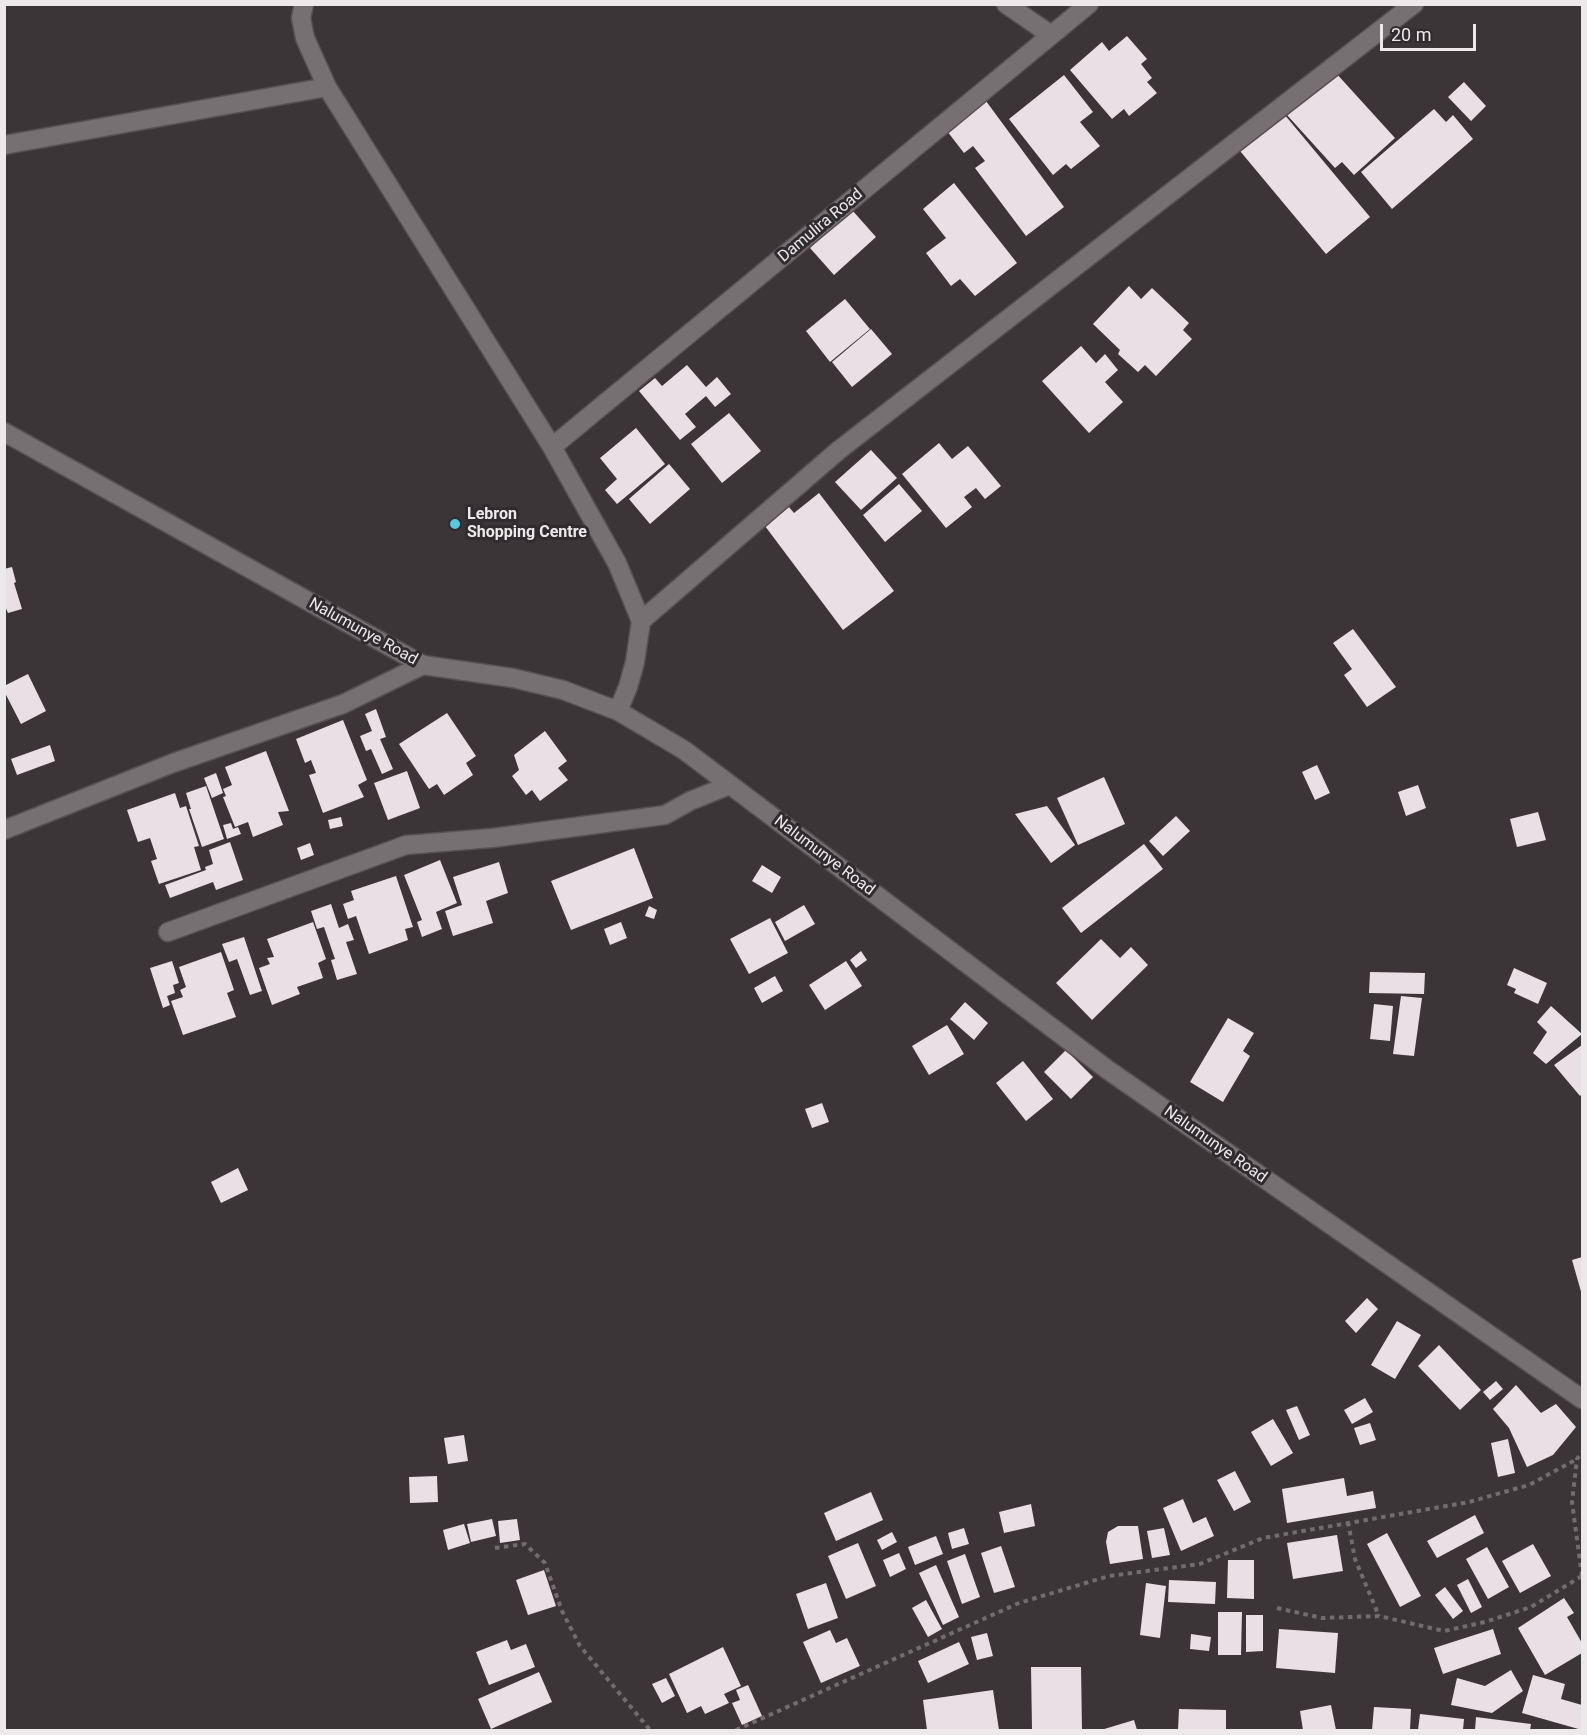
<!DOCTYPE html>
<style>
body{margin:0}
#map{position:relative;width:1587px;height:1735px;overflow:hidden;background:#3b3538;font-family:Roboto,sans-serif}
canvas{display:block}
.frame{position:absolute;inset:0;border:6px solid #ede9eb;pointer-events:none}
.scale{position:absolute;left:1380px;top:24px;width:96px;height:27px;box-sizing:border-box;border:3px solid #ede9eb;border-top:0;padding-left:8px;font-size:18px;line-height:21px;white-space:nowrap;color:#ede9eb;-webkit-text-stroke:4px #302b2e;paint-order:stroke}
</style>
<div id="map">
<canvas width="1587" height="1735"></canvas>
<div class="frame"></div>
<div class="scale">20 m</div>
</div>
<script>
const g = document.querySelector('canvas').getContext('2d');
g.lineJoin = 'round';
function fill(path, color) {
  g.fillStyle = color;
  g.fill(path, 'evenodd');
}
function shape(rows) {
  const path = new Path2D();
  for (const r of rows) {
    path.moveTo(r[0], r[1]);
    for (let i = 2; i < r.length; i += 2) path.lineTo(r[i], r[i + 1]);
  }
  return path;
}
function stroke(path, color, width, dash) {
  g.strokeStyle = color;
  g.lineWidth = width;
  g.lineCap = dash ? 'butt' : 'round';
  g.setLineDash(dash || []);
  g.stroke(path);
}
function write(font, color, halo, rows, align = 'center') {
  g.font = font + ' Roboto,sans-serif';
  g.lineWidth = 6;
  g.setLineDash([]);
  g.textBaseline = 'middle';
  g.strokeStyle = halo;
  g.fillStyle = color;
  for (const [text, x, y, turn = 0] of rows) {
    g.save();
    g.translate(x, y);
    g.rotate((+turn || 0) * Math.PI / 180);
    g.textAlign = isNaN(turn) ? turn : align;
    if (halo) g.strokeText(text, 0, 0);
    g.fillText(text, 0, 0);
    g.restore();
  }
}
fill(shape([
 [1127,36,1147,59,1141,64,1152,78,1147,82,1157,93,1129,116,1124,109,1112,119,1070,70,1102,42,1109,51],
 [1335,72,1395,138,1354,175,1342,162,1335,168,1287,115],
 [1064,75,1093,112,1080,122,1100,146,1071,169,1066,164,1053,175,1009,119],
 [1464,82,1486,106,1471,121,1448,97],
 [986,101,1064,207,1026,236,975,168,985,161,973,146,964,153,947,131],
 [1434,109,1446,122,1453,115,1473,139,1392,209,1361,172],
 [1284,114,1370,217,1326,254,1240,151],
 [954,183,1017,263,975,296,960,279,951,286,926,253,946,238,923,209],
 [852,210,876,237,834,275,810,248],
 [1129,286,1141,299,1152,288,1189,323,1183,330,1192,339,1156,376,1145,365,1138,372,1118,354,1120,350,1093,324],
 [845,299,870,329,830,362,806,331],
 [871,329,892,354,852,387,832,362],
 [1081,346,1096,363,1105,354,1118,370,1105,382,1123,402,1089,433,1042,381],
 [687,365,706,387,717,377,731,394,715,407,706,396,685,414,696,427,680,440,639,391,655,378,662,386],
 [729,413,761,451,722,483,691,444],
 [636,428,665,464,617,504,605,490,617,479,600,458],
 [939,443,952,459,968,446,1001,486,985,499,976,488,964,497,972,507,946,528,902,474],
 [871,450,897,478,861,510,835,482],
 [669,464,690,489,650,524,629,499],
 [899,484,922,511,885,542,863,515],
 [819,493,894,591,843,630,765,526,789,507,794,513],
 [12,567,16,582,14,583,22,609,8,613,4,604,4,569],
 [1353,629,1396,687,1367,707,1344,675,1352,669,1333,643],
 [28,674,46,711,21,724,4,691,4,686],
 [376,709,386,737,380,739,393,769,382,774,371,749,366,751,360,736,372,731,365,714],
 [447,713,476,756,466,763,473,775,444,795,437,784,429,789,399,744],
 [343,720,367,780,358,785,364,797,323,813,309,775,316,773,311,760,305,763,296,739],
 [545,731,567,761,558,768,568,780,540,801,532,790,526,795,512,776,519,770,514,755],
 [50,745,55,761,17,775,11,759],
 [266,751,289,811,278,812,283,825,253,837,248,822,235,827,223,797,226,796,223,789,232,785,225,767],
 [1317,765,1330,793,1315,800,1302,772],
 [407,771,420,808,388,820,374,783],
 [216,773,223,793,212,798,204,778],
 [1104,777,1125,824,1078,845,1057,798],
 [1418,785,1426,808,1406,816,1398,792],
 [206,786,224,839,202,847,189,809,191,809,186,793],
 [175,793,180,808,186,806,199,846,194,847,201,870,159,884,151,861,157,859,150,838,138,842,127,810],
 [1047,806,1075,845,1051,863,1015,814],
 [1538,812,1546,840,1517,847,1510,819],
 [1176,816,1190,831,1163,856,1149,841],
 [341,817,343,826,330,829,328,820],
 [231,823,233,829,238,827,241,834,227,839,223,825],
 [230,842,243,880,216,890,213,882,170,898,165,885,206,870,205,867,213,864,209,850],
 [310,843,314,855,301,860,297,848],
 [1144,844,1163,869,1081,933,1062,908],
 [634,848,653,898,571,930,551,881],
 [440,860,457,903,436,912,442,929,422,937,417,922,422,920,404,875],
 [499,862,508,893,486,901,493,923,453,936,445,911,462,905,453,877],
 [762,865,781,877,772,893,752,881],
 [396,876,413,927,405,929,408,940,369,954,356,916,348,919,343,904,354,900,351,891],
 [331,904,339,928,348,924,354,940,346,942,357,974,337,980,331,960,335,959,324,927,317,929,311,911],
 [804,905,815,924,785,941,775,922],
 [649,906,657,910,654,919,645,916],
 [770,918,788,953,749,974,730,939],
 [313,922,326,959,318,963,323,978,297,987,300,994,272,1005,259,968,270,964,267,958,274,957,267,939],
 [621,922,627,938,610,945,604,929],
 [244,937,262,991,250,995,237,959,229,962,222,944],
 [1101,939,1120,958,1131,947,1148,965,1092,1020,1056,983],
 [861,951,867,960,856,968,850,960],
 [221,952,234,990,227,993,236,1017,183,1035,171,1001,183,997,180,990,186,987,179,967],
 [172,961,179,983,173,985,175,993,167,996,170,1005,163,1008,150,968],
 [846,961,862,986,825,1010,809,985],
 [1514,968,1547,983,1538,1004,1514,993,1516,989,1507,985],
 [1370,972,1425,973,1424,994,1369,993],
 [775,976,783,991,762,1003,754,988],
 [1401,996,1422,998,1414,1056,1393,1054],
 [965,1002,988,1023,974,1040,950,1019],
 [1374,1004,1393,1006,1390,1041,1370,1039],
 [1551,1006,1582,1034,1546,1064,1533,1053,1547,1032,1537,1022],
 [1228,1018,1254,1033,1243,1051,1250,1056,1223,1102,1190,1082],
 [947,1025,964,1054,929,1075,912,1046],
 [1582,1045,1582,1094,1580,1096,1554,1065],
 [1066,1050,1093,1077,1071,1099,1044,1072],
 [1023,1061,1053,1099,1026,1121,996,1083],
 [822,1103,829,1122,812,1128,805,1109],
 [238,1168,248,1190,221,1203,211,1182],
 [1582,1257,1582,1295,1572,1260],
 [1367,1298,1378,1309,1356,1333,1345,1321],
 [1397,1321,1421,1335,1395,1379,1371,1365],
 [1439,1345,1481,1390,1460,1410,1418,1366],
 [1496,1381,1503,1389,1490,1400,1483,1392],
 [1516,1385,1541,1413,1556,1404,1576,1427,1553,1455,1527,1467,1509,1428,1493,1409],
 [1365,1398,1373,1412,1352,1424,1344,1410],
 [1297,1406,1310,1435,1299,1440,1286,1410],
 [1273,1419,1293,1453,1271,1466,1251,1432],
 [1370,1423,1376,1440,1360,1445,1354,1428],
 [464,1435,468,1461,448,1464,444,1438],
 [1508,1439,1515,1473,1498,1477,1491,1443],
 [1235,1471,1251,1502,1234,1511,1217,1480],
 [437,1476,438,1502,410,1503,409,1477],
 [1344,1478,1347,1496,1373,1491,1376,1508,1287,1523,1282,1489],
 [871,1492,883,1520,836,1541,824,1513],
 [1183,1499,1193,1523,1206,1517,1214,1536,1181,1551,1163,1508],
 [1031,1504,1035,1526,1004,1533,999,1512],
 [1475,1515,1484,1533,1437,1558,1427,1541],
 [492,1519,496,1536,471,1542,467,1524],
 [517,1519,520,1540,500,1543,498,1521],
 [464,1524,470,1543,448,1550,443,1530],
 [1118,1526,1138,1526,1143,1559,1110,1564,1106,1542,1108,1532],
 [964,1528,969,1544,952,1549,948,1533],
 [1164,1528,1170,1555,1152,1558,1147,1531],
 [892,1532,897,1542,882,1550,877,1540],
 [1387,1533,1421,1596,1400,1607,1367,1544],
 [1337,1535,1343,1571,1293,1579,1287,1543],
 [936,1536,943,1554,915,1565,908,1547],
 [858,1543,876,1586,846,1599,828,1556],
 [1533,1544,1551,1576,1520,1593,1502,1561],
 [1001,1546,1015,1587,994,1593,981,1553],
 [1487,1547,1509,1587,1488,1599,1466,1559],
 [899,1553,906,1569,890,1577,883,1560],
 [965,1554,980,1597,962,1604,947,1561],
 [1228,1560,1254,1560,1254,1599,1227,1598],
 [936,1565,959,1617,943,1625,919,1573],
 [544,1570,556,1606,528,1615,516,1580],
 [1468,1579,1482,1607,1471,1613,1457,1585],
 [1169,1580,1216,1582,1215,1604,1168,1602],
 [826,1583,838,1618,808,1629,796,1594],
 [1146,1583,1166,1586,1160,1638,1140,1635],
 [1445,1587,1463,1611,1453,1619,1435,1595],
 [1564,1598,1574,1613,1567,1617,1582,1643,1582,1653,1545,1675,1518,1628],
 [926,1600,942,1629,928,1637,912,1608],
 [1218,1612,1242,1612,1241,1655,1218,1655],
 [1246,1615,1263,1615,1263,1651,1246,1652],
 [1279,1629,1338,1633,1335,1673,1276,1668],
 [1493,1629,1501,1654,1443,1674,1434,1648],
 [830,1630,836,1643,847,1638,860,1666,821,1683,803,1642],
 [987,1633,993,1656,977,1660,971,1637],
 [1191,1634,1211,1637,1209,1651,1190,1649],
 [507,1640,511,1650,526,1644,535,1667,489,1685,476,1652],
 [959,1642,969,1664,928,1683,918,1661],
 [723,1647,741,1686,724,1694,729,1703,705,1714,701,1706,687,1713,669,1674],
 [1031,1667,1081,1667,1082,1730,1032,1730],
 [1511,1670,1523,1691,1492,1713,1451,1705,1457,1678,1485,1686],
 [539,1672,552,1702,491,1729,478,1699],
 [1533,1675,1565,1684,1561,1699,1582,1705,1582,1730,1522,1713],
 [666,1678,675,1696,662,1703,652,1684],
 [748,1685,762,1716,742,1725,732,1703,740,1700,736,1690],
 [993,1690,999,1730,927,1730,923,1700],
 [1331,1705,1336,1730,1303,1730,1300,1711],
 [1374,1707,1411,1709,1410,1730,1372,1730],
 [1179,1709,1226,1710,1226,1730,1178,1730],
 [1420,1714,1464,1719,1463,1730,1418,1730],
 [1476,1717,1531,1724,1530,1730,1475,1730],
 [1134,1720,1137,1730,1101,1730]
]), '#e8e0e4');
const street = shape([
 [304,4,301,18,305,38,327,87,552,447,617,563,641,621,635,662,628,687,618,711],
 [1006,4,1051,35],
 [4,145,327,87],
 [552,447,1089,4],
 [641,621,839,450,1414,4],
 [4,830,173,763,343,704,423,665],
 [168,932,406,845,492,838,665,815,690,801,730,785]
]);
const secondary = shape([
 [4,432,423,665,513,678,563,690,618,711,684,750,1108,1070,1582,1399]
]);
stroke(street, '#575154', 21);
stroke(secondary, '#575154', 21);
stroke(shape([
 [1348,1522,1355,1559,1379,1616],
 [495,1548,525,1544,545,1563,562,1611,580,1646,650,1730],
 [1582,1576,1572,1502,1577,1459,1582,1452],
 [1277,1608,1322,1618,1379,1616,1444,1631,1485,1622,1531,1607,1582,1576],
 [736,1730,1019,1603,1109,1576,1200,1564,1263,1538,1469,1502,1529,1485,1577,1459]
]), '#726c6f', 4, [4.5, 4.5]);
stroke(street, '#777073', 18);
stroke(secondary, '#777073', 18);
for (const [x, y, r, color] of [
 [455,524,6,"#54cade"]
]) {
  const dot = new Path2D();
  dot.arc(x, y, r, 0, 2 * Math.PI);
  g.fillStyle = color;
  g.fill(dot);
  stroke(dot, '#302b2e', 2);
}
write('16px', '#ede9eb', '#302b2e', [
 ["Damulira Road",821,226,-40],
 ["Nalumunye Road",363,632,29],
 ["Nalumunye Road",824,856,37],
 ["Nalumunye Road",1215,1145,35]
]);
write('bold 16px', '#ede9eb', '#302b2e', [
 ["Lebron",467,515],
 ["Shopping Centre",467,533]
], 'left');
</script>
